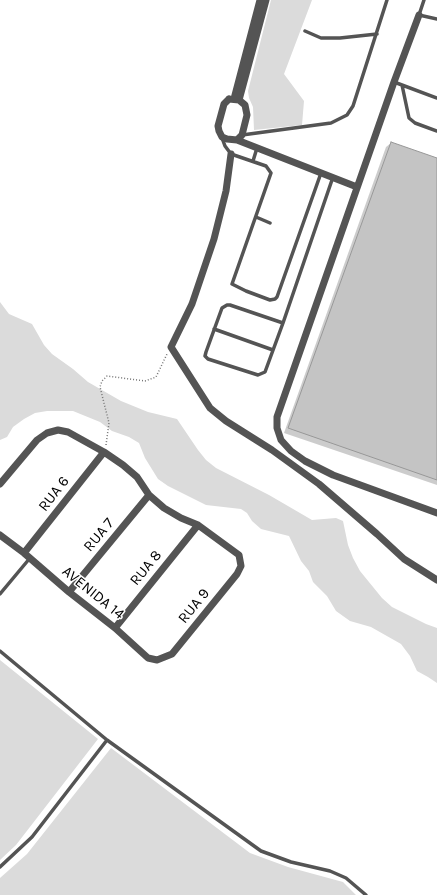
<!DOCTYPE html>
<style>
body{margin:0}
canvas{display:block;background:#fff}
</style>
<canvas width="437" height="895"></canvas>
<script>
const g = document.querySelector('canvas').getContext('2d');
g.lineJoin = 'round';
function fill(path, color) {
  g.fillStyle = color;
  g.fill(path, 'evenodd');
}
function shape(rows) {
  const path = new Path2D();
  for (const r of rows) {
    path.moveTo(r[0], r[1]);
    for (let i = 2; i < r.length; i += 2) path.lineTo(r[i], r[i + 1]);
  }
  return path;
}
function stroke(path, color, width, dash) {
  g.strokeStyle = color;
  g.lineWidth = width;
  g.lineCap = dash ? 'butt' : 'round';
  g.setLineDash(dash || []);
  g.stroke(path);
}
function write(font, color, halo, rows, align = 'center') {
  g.font = font + ' Karla,sans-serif';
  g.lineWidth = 3;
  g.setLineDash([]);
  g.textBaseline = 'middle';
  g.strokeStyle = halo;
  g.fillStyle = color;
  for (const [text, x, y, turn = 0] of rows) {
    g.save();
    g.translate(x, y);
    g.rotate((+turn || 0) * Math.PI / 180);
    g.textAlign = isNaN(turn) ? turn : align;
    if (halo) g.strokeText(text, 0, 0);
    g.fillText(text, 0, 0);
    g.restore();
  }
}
fill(shape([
 [271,0,312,0,284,74,304,101,302,125,254,130,253,107,249,98,248,91],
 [0,302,9,314,32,324,44,345,52,354,73,369,88,382,121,401,148,412,177,419,198,450,206,460,216,468,269,495,312,520,336,518,343,521,348,545,353,558,360,571,382,598,392,607,426,624,437,628,437,683,428,677,417,671,410,656,401,644,371,627,350,621,336,611,327,596,313,582,309,571,301,561,289,536,261,529,252,521,247,513,241,509,206,505,168,486,158,479,145,458,139,443,129,437,112,431,100,422,73,411,47,411,35,413,24,419,13,427,7,437,0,440],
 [0,660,98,739,16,845,0,860],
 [111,748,250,853,288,867,343,882,356,895,0,895,0,878,27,854]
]), '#dbdbdb');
fill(shape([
 [391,143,437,159,437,485,284,433,386,147]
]), '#0003');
const building = shape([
 [391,142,437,158,437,480,288,428,391,142]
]);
fill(building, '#c4c4c4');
stroke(building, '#989898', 1);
stroke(shape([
 [106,445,109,423,100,387,102,381,107,376,145,381,156,377,167,354]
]), '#767676', 1.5, [1, 2]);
stroke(shape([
 [424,0,419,15,437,19],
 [305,31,321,38,340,38,377,34],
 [394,82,437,98],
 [402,85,409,118,415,123,437,131],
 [242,135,331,123,347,115,353,106,387,0],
 [222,138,225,146,231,154,266,166,271,173,232,284,246,291,270,300,275,299,277,297,321,173],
 [253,161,257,148],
 [256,217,270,223],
 [283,323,230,305,227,305,222,308,206,352,205,356,208,359,258,375,265,372,283,323,333,177],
 [214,329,273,350],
 [0,594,30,558],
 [0,651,107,740,261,851,291,862,330,871,346,878,366,895],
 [0,867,32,837,107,740]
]), '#545454', 3.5);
stroke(shape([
 [419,15,394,82,277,417,277,428,281,440,291,451,305,461,333,475,437,513],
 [229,99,239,100,245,105,247,115,242,135,237,140,227,139,222,137,219,131,218,126,224,104,229,99],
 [234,99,260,0],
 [239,100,266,0],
 [237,140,357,187],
 [231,154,226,191,214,239,192,304,171,347,210,408,226,421,272,450,319,484,377,534,404,559,437,580],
 [0,484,37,440,47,433,58,430,68,432,104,452,123,465,137,477,149,495,164,508,181,518,198,525,239,555,241,566,237,574,172,654,157,660,148,658,115,628,69,592,24,553,0,535],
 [24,553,104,452],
 [69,592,149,495],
 [115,628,198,525]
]), '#545454', 7);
write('15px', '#000', '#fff', [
 ["RUA 6",54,494,-52],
 ["RUA 7",99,535,-50],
 ["RUA 8",146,568,-51],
 ["AVENIDA 14",93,593,39],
 ["RUA 9",194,606,-51]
]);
</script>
